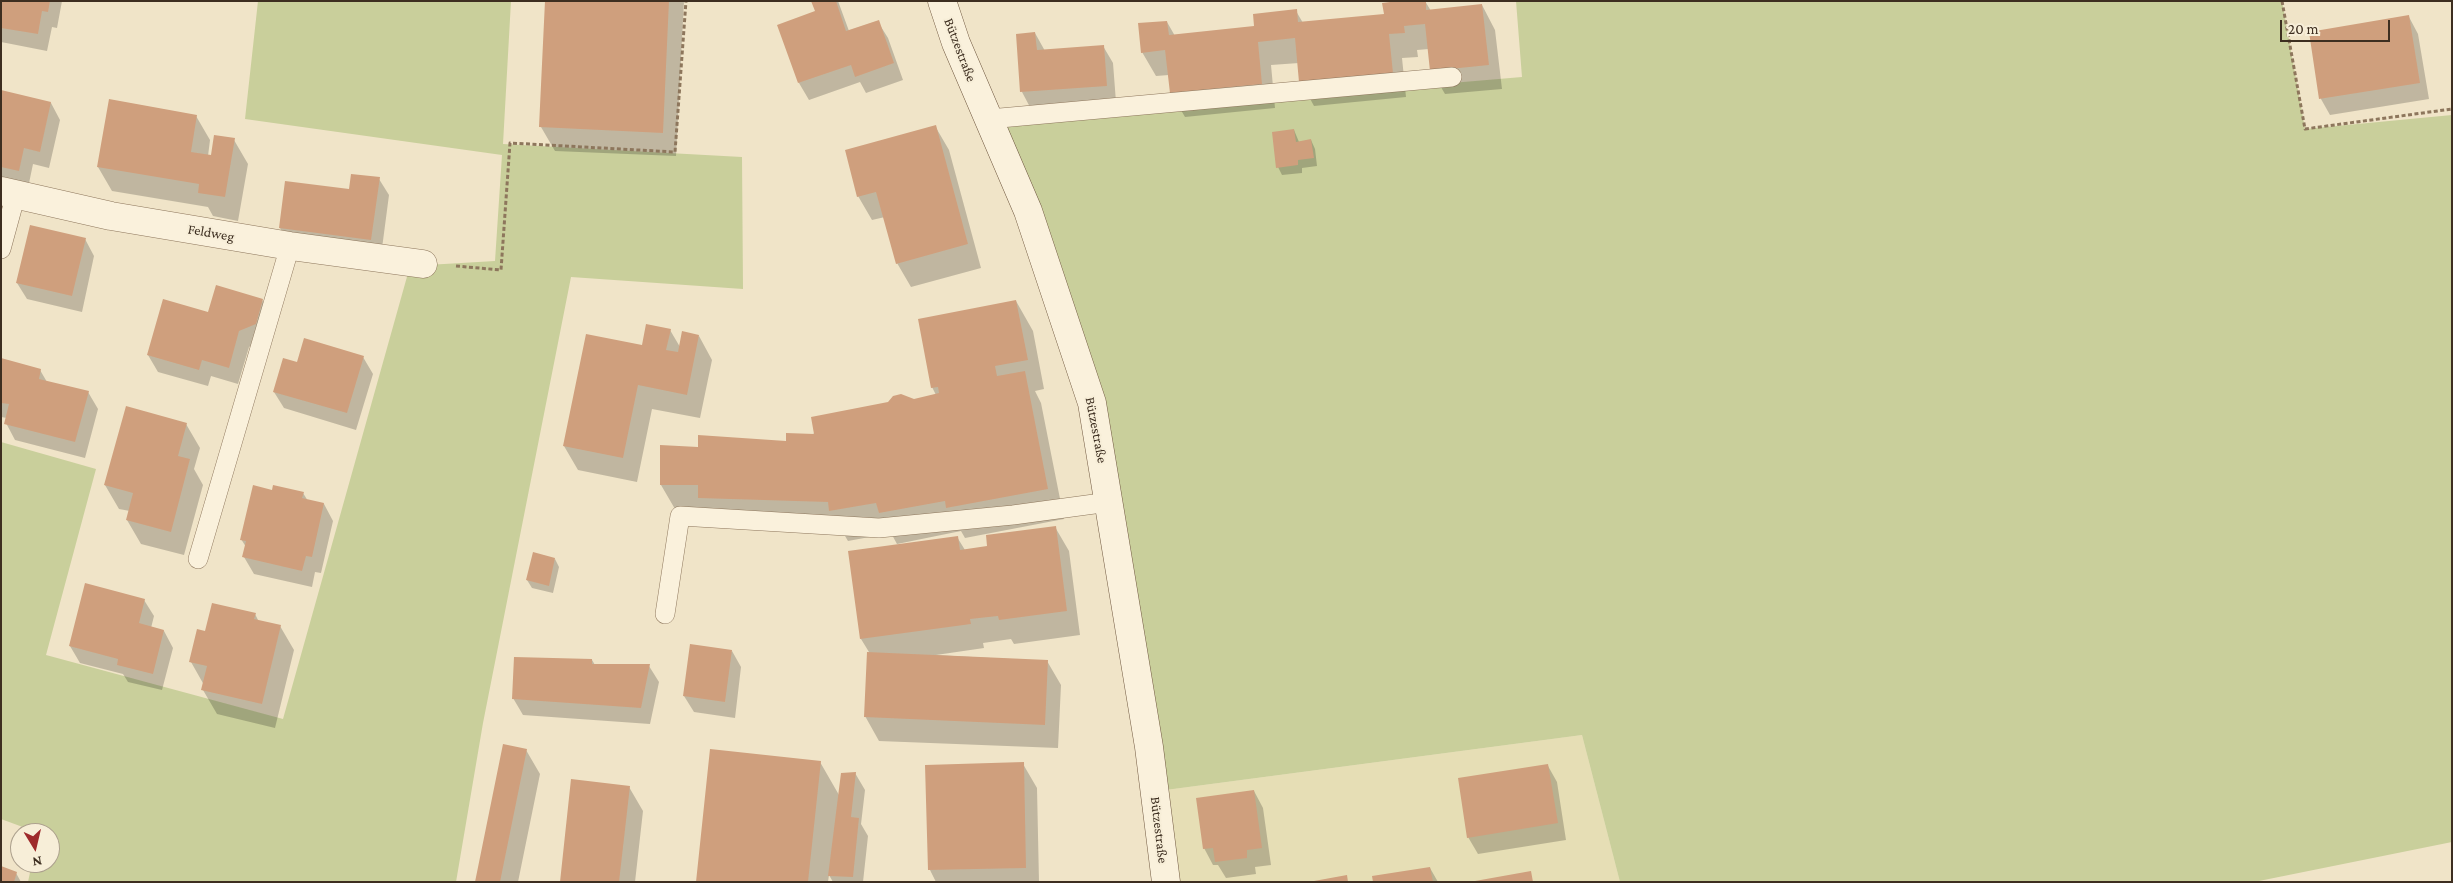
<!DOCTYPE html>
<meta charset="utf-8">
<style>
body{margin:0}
#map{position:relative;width:2453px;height:883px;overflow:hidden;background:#f0e4c8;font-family:"Crimson Pro",serif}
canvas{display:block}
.frame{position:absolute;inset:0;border:2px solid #3d2e20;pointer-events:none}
.north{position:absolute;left:10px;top:823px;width:50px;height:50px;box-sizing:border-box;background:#f7eed8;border:1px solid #ada18e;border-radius:50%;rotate:171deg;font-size:14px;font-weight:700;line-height:20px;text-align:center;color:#3d2e20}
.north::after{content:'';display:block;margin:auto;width:18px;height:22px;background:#9e2a2b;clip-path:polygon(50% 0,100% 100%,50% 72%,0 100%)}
.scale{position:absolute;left:2280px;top:20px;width:110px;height:22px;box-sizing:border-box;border:2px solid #3d2e20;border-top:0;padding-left:6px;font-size:15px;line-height:18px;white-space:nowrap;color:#3d2e20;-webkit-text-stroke:4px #f7eed8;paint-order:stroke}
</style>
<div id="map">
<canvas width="2453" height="883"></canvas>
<div class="frame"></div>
<div class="north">N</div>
<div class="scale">20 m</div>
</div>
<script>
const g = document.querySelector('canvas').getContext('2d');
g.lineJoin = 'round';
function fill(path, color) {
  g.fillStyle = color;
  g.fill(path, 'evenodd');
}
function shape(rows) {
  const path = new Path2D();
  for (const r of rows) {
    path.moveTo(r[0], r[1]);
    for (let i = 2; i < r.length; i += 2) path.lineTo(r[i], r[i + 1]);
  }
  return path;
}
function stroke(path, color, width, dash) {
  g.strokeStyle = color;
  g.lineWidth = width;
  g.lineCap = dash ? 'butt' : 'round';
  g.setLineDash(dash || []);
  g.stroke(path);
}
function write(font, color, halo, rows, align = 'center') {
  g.font = font + ' "Crimson Pro",serif';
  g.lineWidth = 4;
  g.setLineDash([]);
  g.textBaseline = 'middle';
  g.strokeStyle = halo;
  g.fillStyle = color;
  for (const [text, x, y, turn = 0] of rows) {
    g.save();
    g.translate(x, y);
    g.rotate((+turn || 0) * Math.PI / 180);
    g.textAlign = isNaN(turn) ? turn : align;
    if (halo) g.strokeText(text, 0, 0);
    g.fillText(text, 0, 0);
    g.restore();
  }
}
fill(shape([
 [1582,735,1620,882,1170,882,1158,791]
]), '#e6deb5');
fill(shape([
 [258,1,511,1,503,144,742,157,743,289,571,277,483,723,456,882,28,882,32,863,50,863,50,833,39,833,1,819,1,442,96,469,46,655,283,719,410,266,495,261,502,155,245,119],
 [1516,1,2282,1,2305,129,2452,115,2452,842,2254,882,1620,882,1582,735,1158,791,1114,522,993,122,1522,77]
]), '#c9cf9b');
fill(shape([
 [1,1,62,1,57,28,52,27,47,51,1,42],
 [547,1,684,1,676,156,555,151,541,127],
 [813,1,838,1,849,31,878,22,888,38,903,80,866,93,860,82,809,100,799,83,779,25,816,12],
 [1425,1,1431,11,1482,5,1495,30,1502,89,1445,94,1431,70,1429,49,1417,50,1418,57,1402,58,1406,97,1314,106,1301,82,1299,63,1271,65,1275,108,1185,117,1171,93,1169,75,1156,76,1142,52,1167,22,1175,36,1255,27,1296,11,1303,23,1385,15],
 [2409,17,2418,34,2429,99,2330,115,2321,99,2310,33],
 [1035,33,1045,51,1103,46,1113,63,1116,102,1031,109,1022,92],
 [1,91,51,103,60,120,49,168,33,164,28,188,1,182],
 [196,116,210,140,208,156,212,157,234,140,248,164,238,221,213,216,208,207,112,191,98,167],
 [935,126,949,150,981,268,911,287,897,263,885,217,872,220,858,196],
 [1294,130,1299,142,1311,140,1315,149,1317,166,1302,168,1302,173,1282,175,1278,167],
 [379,179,389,195,381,256,290,245,280,228],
 [85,239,94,256,82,312,27,299,17,283],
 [262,300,271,317,265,340,249,347,238,384,211,376,208,386,158,372,148,355,209,314],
 [1016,301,1033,331,1044,389,1035,391,1041,403,1064,519,965,538,961,531,897,544,891,533,848,541,839,526,675,509,661,485,699,449,787,442,936,395,932,387],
 [670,330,680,347,699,336,712,360,700,418,652,409,637,482,578,470,564,446,643,347],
 [363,357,373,374,356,430,284,408,274,392,297,364],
 [1,360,40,370,47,382,88,392,98,409,85,458,15,440,6,423,7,418,1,417],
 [186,424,200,448,194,469,203,485,184,555,141,544,127,520,130,511,119,509,105,485],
 [273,492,303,493,308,501,324,504,333,521,321,573,315,572,312,587,254,574,244,557,246,547,241,539],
 [1055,527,1069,551,1080,635,1014,644,1011,639,983,643,984,648,936,655,1047,661,1061,685,1058,748,879,741,865,716,869,652,861,639,849,552,957,537,965,550,989,547],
 [555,559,559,567,553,593,532,588,527,580],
 [144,600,154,616,151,628,164,631,173,648,162,690,128,682,123,674,80,663,70,646],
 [255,614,259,622,280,626,294,650,275,728,217,714,203,690,204,685,191,662,206,633],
 [732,651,741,667,735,718,694,712,684,696],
 [592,660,595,665,649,666,659,682,650,724,523,715,513,698],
 [526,750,540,774,518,882,476,882],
 [820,762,839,795,855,773,865,790,861,824,868,836,863,882,833,882,829,875,828,882,698,882],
 [1023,764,1037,788,1039,882,936,882,930,870,926,766],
 [1548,766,1557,782,1566,840,1478,854,1468,837],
 [629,787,643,811,635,882,561,882],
 [1254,791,1263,808,1271,865,1255,867,1256,874,1226,878,1218,865,1213,865,1204,848],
 [1430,868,1438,882,1374,882],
 [16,873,21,882,1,882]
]), '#0003');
fill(shape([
 [1,1,50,1,48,12,42,11,38,34,1,28],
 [545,1,669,1,663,133,539,127],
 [811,1,836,1,846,31,879,20,894,63,855,77,851,65,798,83,777,25,815,11],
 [1398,1,1426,1,1426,10,1482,4,1489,65,1430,71,1425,24,1404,26,1405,33,1389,34,1393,73,1299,82,1295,38,1258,42,1262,84,1170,93,1165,50,1141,53,1138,23,1167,21,1169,35,1254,26,1253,14,1297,9,1298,22,1384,14,1382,3],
 [2409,15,2420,83,2319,99,2309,32],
 [1035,32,1037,50,1104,45,1107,86,1020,92,1016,34],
 [1,90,51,102,40,152,24,148,19,171,1,167],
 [109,99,197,115,191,152,211,155,214,135,235,138,225,197,198,193,199,184,97,167],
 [936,125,968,244,896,264,876,192,857,197,845,150],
 [1294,129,1296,142,1311,139,1314,158,1298,160,1298,165,1276,168,1272,132],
 [351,174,380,177,371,240,279,228,285,181,349,189],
 [30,225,86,238,72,296,16,283],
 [216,285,263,299,256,324,239,331,229,368,202,360,199,370,147,355,163,299,208,312],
 [1016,300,1028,360,995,366,997,376,1025,371,1048,489,946,508,945,501,879,513,876,503,829,511,828,502,698,498,698,485,660,485,660,445,698,447,698,435,786,441,786,433,814,434,811,417,888,402,893,396,901,394,914,399,939,393,938,387,931,388,918,319],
 [646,324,671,329,666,350,678,352,682,331,699,335,687,395,638,385,623,458,563,446,586,334,642,345],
 [304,338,364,356,347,413,273,392,283,358,297,362],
 [1,358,41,369,39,379,89,391,75,442,4,424,9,404,1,403],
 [126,406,187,423,178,456,190,459,171,532,126,520,133,493,104,485],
 [253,485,272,490,273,485,304,492,302,498,324,503,312,557,306,556,302,571,242,557,246,541,240,540],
 [1056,526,1067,611,999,620,998,616,970,619,971,624,860,639,848,551,958,536,960,550,987,546,986,535],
 [533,552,555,558,549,586,526,580],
 [85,583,145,599,139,623,164,630,153,674,117,665,118,659,69,646],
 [212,603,256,613,254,619,281,625,262,704,201,690,207,666,189,662,197,629,205,631],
 [690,644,732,650,725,702,683,696],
 [867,652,1048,660,1045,725,864,717],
 [514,657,592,659,592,664,650,664,641,708,512,699],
 [503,744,527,749,500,882,475,882],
 [710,749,821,761,808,882,696,882],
 [1024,762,1026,868,928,870,925,765],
 [1548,764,1558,823,1467,838,1458,778],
 [856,772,851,817,859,818,853,877,828,876,841,773],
 [571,779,630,786,619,882,560,882],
 [1254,790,1262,848,1247,850,1247,858,1215,862,1213,848,1203,849,1196,798],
 [1,866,17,872,14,882,1,882],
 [1430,867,1433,882,1373,882,1372,876],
 [1531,871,1533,882,1475,882,1475,881],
 [1347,875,1348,882,1314,882,1314,881]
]), '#cf9f7d');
const lane = shape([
 [989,119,1452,77],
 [1,249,16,194],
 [198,559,290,246],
 [665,614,680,516,879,528,1013,515,1109,502]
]);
const street = shape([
 [1,191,111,216,290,246,423,264]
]);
const secondary = shape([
 [942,1,956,43,1028,211,1092,403,1149,747,1166,882]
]);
stroke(lane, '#8d765c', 20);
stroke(street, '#8d765c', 29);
stroke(secondary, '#6f573f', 29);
stroke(shape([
 [2282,1,2305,129,2452,109],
 [456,266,501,270,510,143,675,152,686,1]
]), '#8d765c', 3, [4, 2.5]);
stroke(lane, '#faf1dc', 19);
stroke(street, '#faf1dc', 28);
stroke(secondary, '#faf1dc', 28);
write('14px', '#3d2e20', '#f7eed8', [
 ["Bützestraße",960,50,69],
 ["Feldweg",211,233,10],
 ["Bützestraße",1096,430,79],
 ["Bützestraße",1159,830,83]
]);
</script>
